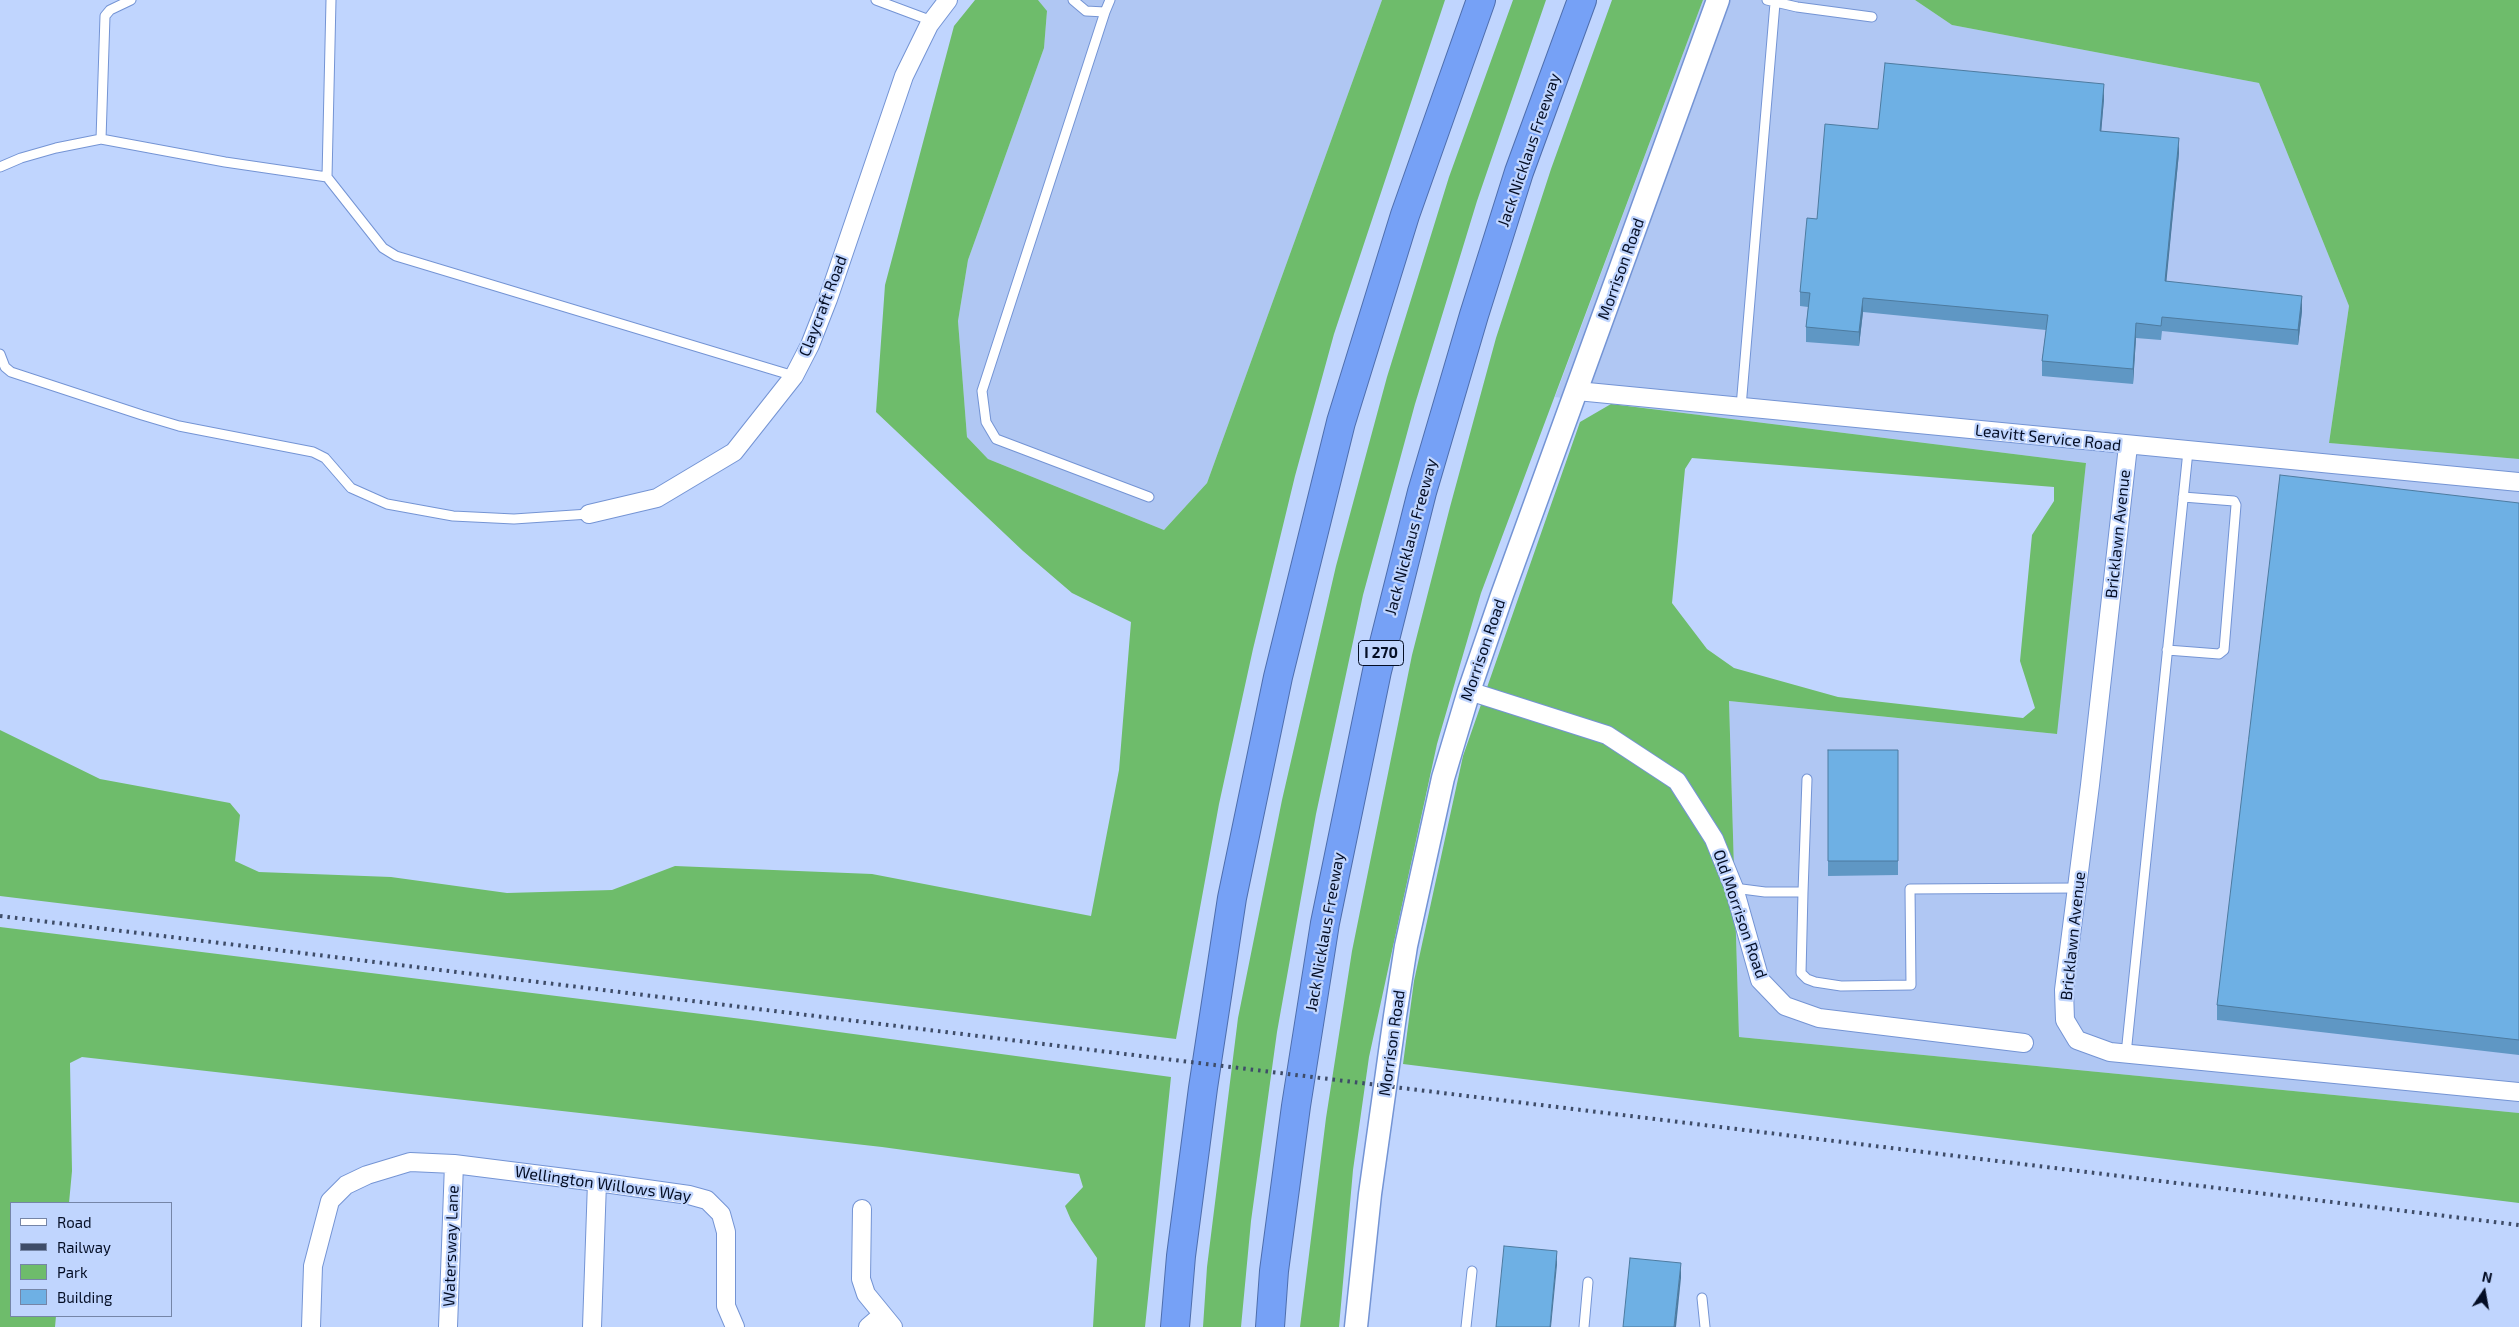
<!DOCTYPE html>
<style>
body{margin:0}
#map{position:relative;width:2519px;height:1327px;overflow:hidden;background:#c0d5fe;font-family:"Exo 2",sans-serif}
canvas{display:block}
.legend{position:absolute;left:10px;top:1202px;width:162px;height:115px;box-sizing:border-box;background:#c0d5fe;border:1px solid #7585a7;margin:0;padding:6px 9px;list-style:none;font-size:15px;color:#040e25}
.legend li{display:flex;align-items:center;gap:10px;height:25px}
.legend b{width:25px;border:1px solid #7585a7}
.north{position:absolute;left:2459px;top:1267px;width:50px;height:50px;-webkit-text-stroke:4px #c0d5fe;paint-order:stroke;rotate:12deg;font-size:14px;font-weight:700;line-height:20px;text-align:center;color:#040e25}
.north::after{content:'';display:block;margin:auto;width:18px;height:22px;background:#040e25;clip-path:polygon(50% 0,100% 100%,50% 72%,0 100%)}
</style>
<div id="map">
<canvas width="2519" height="1327"></canvas>
<ul class="legend">
<li><b style="height:6px;background:#fff"></b>Road</li>
<li><b style="height:6px;background:#3e4c68"></b>Railway</li>
<li><b style="height:14px;background:#6ebc6b"></b>Park</li>
<li><b style="height:14px;background:#6eb0e4"></b>Building</li>
</ul>
<div class="north">N</div>
</div>
<script>
const g = document.querySelector('canvas').getContext('2d');
g.lineJoin = 'round';
function fill(path, color) {
  g.fillStyle = color;
  g.fill(path, 'evenodd');
}
function shape(rows) {
  const path = new Path2D();
  for (const r of rows) {
    path.moveTo(r[0], r[1]);
    for (let i = 2; i < r.length; i += 2) path.lineTo(r[i], r[i + 1]);
  }
  return path;
}
function stroke(path, color, width, dash) {
  g.strokeStyle = color;
  g.lineWidth = width;
  g.lineCap = dash ? 'butt' : 'round';
  g.setLineDash(dash || []);
  g.stroke(path);
}
function write(font, color, halo, rows, align = 'center') {
  g.font = font + ' "Exo 2",sans-serif';
  g.lineWidth = 4.5;
  g.setLineDash([]);
  g.textBaseline = 'middle';
  g.strokeStyle = halo;
  g.fillStyle = color;
  for (const [text, x, y, turn = 0] of rows) {
    g.save();
    g.translate(x, y);
    g.rotate((+turn || 0) * Math.PI / 180);
    g.textAlign = isNaN(turn) ? turn : align;
    if (halo) g.strokeText(text, 0, 0);
    g.fillText(text, 0, 0);
    g.restore();
  }
}
fill(shape([
 [1038,0,1382,0,1207,483,1164,530,988,459,967,437,958,321,968,260,1044,48,1047,12],
 [1703,0,1915,0,1952,25,2259,83,2349,306,2329,443,2519,459,2519,1113,1739,1037,1729,701,2056,734,2086,463,1555,397]
]), '#b0c7f3');
fill(shape([
 [975,0,1038,0,1047,11,1044,48,968,260,958,321,967,437,988,459,1164,530,1207,483,1382,0,1445,0,1334,334,1295,476,1253,649,1219,804,1176,1039,0,896,0,730,100,779,230,803,240,815,235,861,259,872,391,877,507,893,612,890,675,866,872,874,1091,916,1119,770,1131,622,1072,593,1023,551,876,412,885,285,954,26],
 [1513,0,1546,0,1477,201,1415,404,1363,595,1316,814,1277,1032,1251,1221,1241,1327,1203,1327,1207,1267,1238,1018,1282,800,1336,566,1387,377,1449,177],
 [1612,0,1703,0,1481,593,1437,744,1369,1057,1353,1170,1339,1327,1300,1327,1326,1118,1352,951,1412,655,1450,507,1496,338,1551,169],
 [1915,0,2519,0,2519,459,2329,443,2349,306,2259,83,1952,25],
 [1611,404,2086,463,2057,734,1729,701,1739,1037,2519,1113,2519,1203,1403,1064,1414,981,1463,756,1580,422],
 [1692,458,2054,487,2054,501,2032,535,2020,661,2035,708,2023,718,1838,697,1734,668,1707,649,1672,603,1685,469],
 [0,927,750,1020,1171,1077,1145,1327,1093,1327,1097,1258,1071,1220,1065,1206,1083,1187,1079,1174,882,1147,82,1057,70,1063,72,1171,69,1203,11,1203,11,1316,56,1316,55,1327,0,1327]
]), '#6ebc6b');
const service = shape([
 [131,0,110,10,105,16,101,139,225,162,327,177],
 [331,0,327,177,383,248,396,256,794,376],
 [876,0,932,21],
 [1073,0,1086,11,1105,12,1110,0],
 [1767,0,1797,7,1872,17],
 [1105,12,982,391,986,422,996,439,1149,497],
 [0,167,21,158,56,148,101,139],
 [0,354,5,367,11,372,142,415,179,426,313,452,325,458,351,488,387,504,453,516,514,519,589,514],
 [1741,407,1775,3],
 [2167,650,2219,654,2224,650,2236,505,2234,501,2183,497],
 [1734,888,1765,892,1803,892,1807,779],
 [1803,892,1801,973,1807,979,1815,982,1841,986,1911,985,1910,889,2077,888],
 [2126,1054,2188,451],
 [1702,1298,1705,1327],
 [1466,1327,1472,1271],
 [1584,1327,1588,1282]
]);
const minor = shape([
 [1577,391,2519,482],
 [2128,446,2090,785,2064,990,2065,1020,2077,1040,2110,1052,2519,1092],
 [589,514,657,498,734,452,794,376,810,345,828,299,904,76,929,25,948,0],
 [1469,691,1607,735,1677,781,1714,839,1734,888,1760,980,1785,1006,1819,1018,2024,1043],
 [862,1209,861,1279,866,1294,893,1327],
 [311,1327,313,1266,330,1201,346,1185,367,1175,410,1162,454,1164,597,1182,689,1195,707,1200,721,1214,726,1232,726,1306,735,1327],
 [448,1327,454,1164],
 [592,1327,597,1182],
 [868,1327,882,1315]
]);
const tertiary = shape([
 [1356,1327,1370,1194,1395,1016,1406,946,1443,778,1469,691,1502,595,1718,0]
]);
const motorway = shape([
 [1175,1327,1181,1256,1203,1088,1232,898,1278,677,1341,422,1405,215,1481,0],
 [1270,1327,1274,1271,1296,1106,1325,923,1377,671,1422,492,1474,315,1519,172,1582,0]
]);
stroke(service, '#7494d4', 11);
stroke(minor, '#7494d4', 20);
stroke(tertiary, '#7494d4', 25);
stroke(motorway, '#4e6ead', 30);
stroke(service, '#fff', 9);
stroke(minor, '#fff', 18);
stroke(tertiary, '#fff', 22);
stroke(motorway, '#76a1f6', 28);
stroke(shape([
 [0,916,2519,1225]
]), '#3e4c68', 4, [2.5, 5]);
fill(shape([
 [2104,99,2101,131,2179,153,2166,281,2302,311,2298,345,2162,331,2161,340,2136,338,2133,384,2042,376,2042,361,2046,330,1863,312,1859,346,1806,342,1806,327,1808,307,1800,306,1800,292,1817,219,1878,129],
 [2519,503,2519,1055,2217,1020,2217,1005],
 [1828,750,1898,750,1898,875,1828,876]
]), '#5f97c4');
fill(shape([
 [2104,84,2104,99,2100,146,2100,131],
 [2179,138,2179,153,2165,296,2165,281],
 [2302,296,2302,311,2298,345,2298,330],
 [1863,298,1863,312,1859,346,1859,332],
 [2136,323,2136,338,2133,384,2133,369],
 [1557,1251,1557,1265,1551,1327,1550,1327],
 [1681,1263,1681,1278,1676,1327,1674,1327]
]), '#4d7ba0');
const building = shape([
 [1885,63,2104,84,2100,131,2179,138,2165,281,2302,296,2298,330,2162,317,2161,326,2136,323,2133,369,2042,361,2048,315,1863,298,1859,332,1806,327,1810,293,1800,292,1807,218,1817,219,1825,124,1878,129,1885,63],
 [2280,475,2519,503,2519,1040,2217,1005,2280,475],
 [1828,750,1898,750,1898,861,1828,861,1828,750],
 [1504,1246,1557,1251,1550,1327,1496,1327,1504,1246],
 [1630,1258,1681,1263,1674,1327,1623,1327,1630,1258]
]);
fill(building, '#6eb0e4');
stroke(building, '#4d7ba0', 1);
for (const [x, y, w] of [
 [1381,653,45]
]) {
  const box = new Path2D();
  box.roundRect(x - w / 2, y - 12.5, w, 25, 4);
  g.fillStyle = '#c0d5fe';
  g.fill(box);
  stroke(box, '#040e25', 1);
}
write('bold 15px', '#040e25', null, [
 ["I 270",1381,653]
]);
write('16px', '#040e25', '#c0d5fe', [
 ["Jack Nicklaus Freeway",1529,150,-71],
 ["Morrison Road",1621,269,-70],
 ["Claycraft Road",823,306,-69],
 ["Leavitt Service Road",2048,438,6],
 ["Bricklawn Avenue",2118,534,-84],
 ["Jack Nicklaus Freeway",1411,537,-75],
 ["Morrison Road",1483,650,-71],
 ["Old Morrison Road",1740,914,71],
 ["Jack Nicklaus Freeway",1325,932,-80],
 ["Bricklawn Avenue",2073,936,-84],
 ["Morrison Road",1392,1043,-82],
 ["Wellington Willows Way",603,1184,8],
 ["Watersway Lane",451,1246,-88]
]);
</script>
